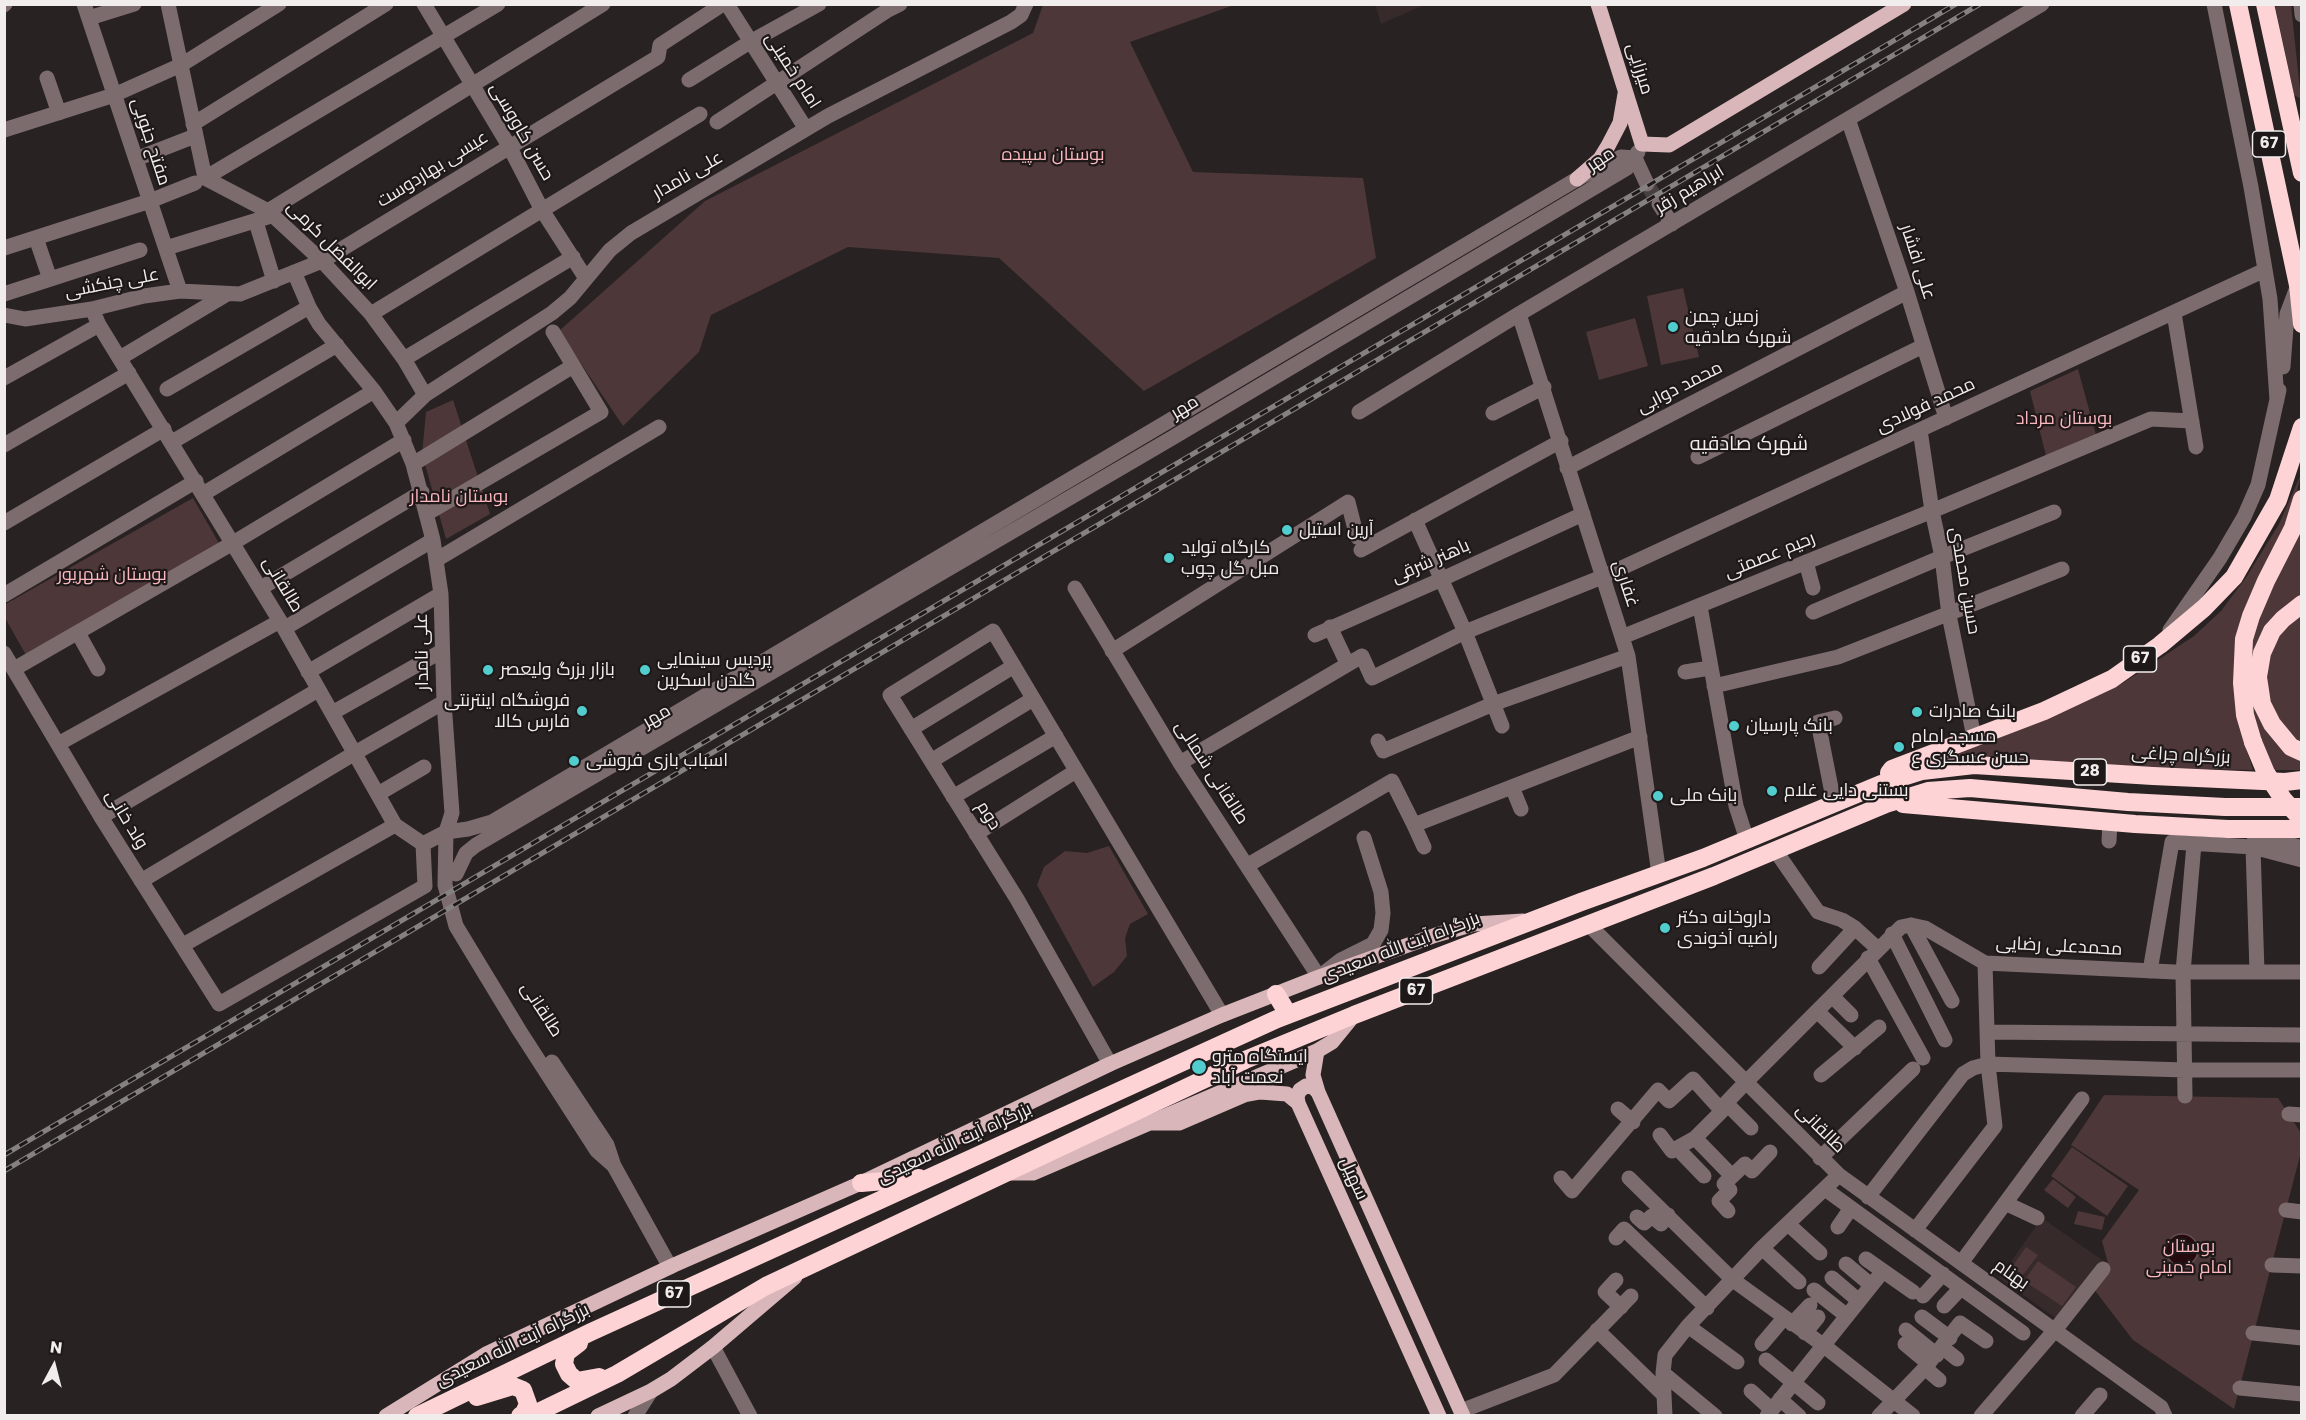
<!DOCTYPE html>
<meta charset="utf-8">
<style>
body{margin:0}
#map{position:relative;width:2306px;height:1420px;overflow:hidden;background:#282222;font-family:Poppins,sans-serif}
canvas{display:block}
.frame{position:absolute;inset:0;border:6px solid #f2eded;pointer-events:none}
.north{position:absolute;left:24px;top:1336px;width:60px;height:60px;-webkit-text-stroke:4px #1e1819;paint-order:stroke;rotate:7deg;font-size:16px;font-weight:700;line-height:24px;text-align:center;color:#f2eded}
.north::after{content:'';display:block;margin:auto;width:21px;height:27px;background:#f2eded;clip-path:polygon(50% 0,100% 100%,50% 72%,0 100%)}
</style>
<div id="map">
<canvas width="2306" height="1420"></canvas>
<div class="frame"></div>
<div class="north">N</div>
</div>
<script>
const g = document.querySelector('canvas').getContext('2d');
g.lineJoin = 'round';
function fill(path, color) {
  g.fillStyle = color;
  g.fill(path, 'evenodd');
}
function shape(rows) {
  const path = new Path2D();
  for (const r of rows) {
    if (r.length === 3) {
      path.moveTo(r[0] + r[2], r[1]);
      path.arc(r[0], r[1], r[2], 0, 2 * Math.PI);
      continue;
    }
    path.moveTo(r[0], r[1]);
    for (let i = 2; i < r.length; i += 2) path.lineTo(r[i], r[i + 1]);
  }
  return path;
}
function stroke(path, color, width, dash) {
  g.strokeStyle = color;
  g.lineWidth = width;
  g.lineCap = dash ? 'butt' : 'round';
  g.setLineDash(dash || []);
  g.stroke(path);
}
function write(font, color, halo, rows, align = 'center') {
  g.font = font + ' Poppins,Cairo,sans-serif';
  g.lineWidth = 4.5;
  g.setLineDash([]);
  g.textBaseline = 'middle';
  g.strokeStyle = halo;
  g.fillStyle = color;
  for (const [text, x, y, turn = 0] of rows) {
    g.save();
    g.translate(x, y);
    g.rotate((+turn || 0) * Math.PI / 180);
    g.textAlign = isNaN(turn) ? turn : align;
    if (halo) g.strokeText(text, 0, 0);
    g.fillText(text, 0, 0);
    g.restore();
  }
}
fill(shape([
 [1375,4,1424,4,1424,5,1381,24],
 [2042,1218,2105,1262,2057,1319,1999,1278]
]), '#372a2b');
fill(shape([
 [1043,5,1234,5,1130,42,1193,172,1363,178,1376,258,1144,391,999,258,848,247,711,315,699,352,623,426,559,331,705,201,1033,33],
 [2275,5,2291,5,2301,99,2294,95],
 [1683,288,1699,357,1661,365,1647,296],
 [1635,318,1648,366,1599,380,1586,332],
 [2078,369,2096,435,2046,456,2030,391],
 [453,400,490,514,446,539,422,454,426,412],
 [2301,474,2288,531,2248,608,2243,738,2253,770,2146,768,2003,759,1942,758,2055,715,2123,683,2194,636,2221,611,2247,576,2279,524],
 [193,498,220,545,26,655,5,618,4,605],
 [2301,525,2301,598,2270,626,2255,709,2276,743,2301,762,2301,770,2272,770,2252,722,2252,632],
 [2301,613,2301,746,2278,722,2267,692,2268,662,2277,638],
 [1109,846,1148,914,1130,924,1125,938,1127,956,1114,972,1093,987,1037,885,1044,867,1065,851,1087,853],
 [2104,1095,2278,1098,2301,1133,2301,1152,2234,1409,2133,1340,2093,1288,2109,1267,2102,1241,2139,1190,2071,1145],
 [2072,1147,2128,1186,2107,1216,2051,1176],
 [2053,1179,2076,1197,2068,1208,2044,1190],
 [2078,1211,2105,1217,2102,1230,2074,1224],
 [2026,1247,2038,1255,2023,1275,2012,1267],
 [2038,1261,2076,1287,2062,1306,2024,1281]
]), '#4d3739');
const water = shape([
 [2182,1250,16]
]);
fill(water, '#260a0e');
stroke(water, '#634e51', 1.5);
stroke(shape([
 [1647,184,1659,204]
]), '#464040', 15, [15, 8]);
stroke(shape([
 [84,4,180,291],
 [168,4,205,178,268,211,322,261,371,314,404,359,425,395],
 [424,4,509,146,542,210,585,277],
 [727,4,806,129],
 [2214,4,2251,187,2270,299,2277,400],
 [2301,4,2302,15],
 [4,5,5,4],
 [89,18,134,4],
 [47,78,59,113],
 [689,80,750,42,819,4],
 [1848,119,1907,292,1946,418],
 [717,122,888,10,900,4],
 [193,124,386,4],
 [4,130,114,95,181,65,279,4],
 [1635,158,1647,184],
 [136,159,195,136],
 [205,178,498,4],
 [1659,204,1672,224],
 [268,211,603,4],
 [256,222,274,281],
 [36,238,50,279],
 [4,248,150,201,195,183],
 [166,248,274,215],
 [294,272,309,307,319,324,374,391,396,423,413,464,433,540,441,594,444,702,452,813,446,832,445,885,456,926,519,1030,597,1151,614,1166],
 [4,294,140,250],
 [92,309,99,325,280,621,395,825,423,844,446,832,468,829,492,822,1577,179,1621,157,1635,158],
 [2174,313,2196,447],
 [371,314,700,114],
 [1519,314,1628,656,1659,874],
 [4,315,25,319,92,309,144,296,180,291,240,294,322,261,658,57,660,45,723,4],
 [120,358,227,294],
 [404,359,573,257],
 [2283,367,2287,314,2298,285],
 [4,378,99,325],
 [167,389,309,307],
 [1359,412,1519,314,2042,4],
 [1493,413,1544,387],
 [396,423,425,395,552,313,570,298,610,250,631,233,828,116,1011,22,1021,15,1026,4],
 [1920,430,1932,511,1942,557,1949,615,1974,737],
 [172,442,337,345],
 [4,445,129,373],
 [1698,457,1923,346],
 [413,464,573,366],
 [1567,468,1907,292],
 [203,494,374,391],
 [426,514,601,412,553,332],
 [1415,520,1465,632,1502,726],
 [4,523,164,429],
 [1361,550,1561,441],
 [436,560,659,427],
 [1806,562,1813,588],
 [261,588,422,492],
 [1075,588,1180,763,1319,977,1341,960,1373,944,1381,930,1383,913,1381,892,1364,838],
 [4,595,196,481],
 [1700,606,1736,806,1747,840],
 [1813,612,1942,557,2054,512],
 [1330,627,1347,663],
 [285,628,433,540],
 [2170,630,2220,558,2244,517,2258,485,2279,390],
 [78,633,98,669],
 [1315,635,1440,580,1583,514],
 [1622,637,1932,511,2151,419,2192,421],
 [1112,651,1348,502,1357,537],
 [4,653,101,817,219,1004,425,886,423,844],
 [14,669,233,543,404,440],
 [308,672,441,594],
 [1685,672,1710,668],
 [1714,686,1838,657,2062,569],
 [332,713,442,651],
 [911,729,1014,666],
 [1378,741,1383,751,1493,704,1628,656],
 [58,744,280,621],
 [931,761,1033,699],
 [1180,763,1362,656,1372,678,1465,632,1602,577,2265,270],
 [1512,787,1521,809],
 [378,794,424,767],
 [953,797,1056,736],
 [1834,803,1818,722,1835,718],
 [101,817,318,690],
 [2252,833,2302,848],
 [976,834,1076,771],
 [2109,841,2110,822],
 [1424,847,1414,825,1640,737],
 [2253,847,2257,972],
 [1775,850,1818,912,1842,920,1855,928,1878,949],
 [1248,865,1392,781,1414,825],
 [456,874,466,853,476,845,1172,438,1627,168,1638,152],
 [141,881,355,753,444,702],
 [1588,924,1839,1175,2161,1407,2165,1416],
 [1911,925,1952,1001],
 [1892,934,1945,1040],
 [183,945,395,825],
 [1868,958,1923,1058],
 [1819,967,1855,928],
 [2150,971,2172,842,2253,847,2302,860],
 [1832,996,1851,1015],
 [1817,1011,1855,1048],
 [1988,1032,2302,1035],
 [552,1062,607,1145,614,1166,670,1267],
 [1110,1064,1017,899,890,695,993,631,1222,1015],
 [1821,1075,1879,1027],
 [2185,1096,2183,972,2194,844],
 [1726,1103,1751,1128],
 [1618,1109,1633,1122],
 [2289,1114,2302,1115],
 [1660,1135,1672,1151],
 [1695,1138,1732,1176],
 [1820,1158,1913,1069],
 [1704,1176,1677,1148,1695,1138,1722,1111,1726,1103,1746,1082,1901,927,1911,925,1925,928,1985,963,2175,972,2302,972],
 [1561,1178,1572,1191,1658,1090,1669,1101,1693,1079,1722,1111],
 [1629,1178,1733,1280,1823,1345,1913,1416],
 [1825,1189,2023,1333],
 [1868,1197,1963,1074,1973,1068,1988,1064,2185,1070,2302,1070],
 [2005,1203,2037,1218],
 [2286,1210,2302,1212],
 [1728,1211,1719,1201,1730,1190,1724,1184,1745,1164,1752,1171,1770,1152],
 [1637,1217,1644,1223,1652,1216,1661,1224,1668,1215],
 [1788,1224,1820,1253],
 [1838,1227,1851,1208],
 [1915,1230,1995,1126,1988,1064,1985,963],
 [1616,1238,1624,1229,1707,1308],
 [1762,1248,1799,1282],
 [1866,1259,1913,1292],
 [1961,1263,2082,1099],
 [1846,1264,1871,1285],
 [2272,1265,2302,1266],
 [1832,1278,1859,1301],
 [1616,1280,1605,1292,1621,1307],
 [1814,1290,1847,1316],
 [1923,1296,1943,1274],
 [1944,1306,1961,1288],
 [1922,1317,1950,1338],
 [1792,1324,1810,1305],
 [1688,1326,1737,1362],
 [1597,1330,1664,1395],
 [1906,1330,1937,1355],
 [1805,1333,1818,1317],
 [2253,1333,2302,1338],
 [1762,1344,1784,1318],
 [1905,1344,1929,1364],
 [713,1347,750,1416],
 [1942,1347,1957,1359],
 [1766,1360,1818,1403],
 [1925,1368,1939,1380],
 [1663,1373,1715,1416],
 [2240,1388,2302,1394],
 [1751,1391,1772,1410],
 [1780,1399,1799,1416],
 [1461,1411,1554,1375,1631,1296],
 [635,1416,651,1391],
 [1665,1416,1663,1373,1665,1355,1688,1326,1762,1248,1839,1175],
 [1767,1416,1883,1271],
 [1879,1416,1925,1368,1960,1323,1986,1341],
 [1981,1416,2055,1330,2103,1269],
 [2082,1416,2100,1395]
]), '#7d6c6e', 15);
stroke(shape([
 [1598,4,1642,144,1669,145,1904,4],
 [1577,179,1600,159,1608,146,1620,123,1625,94],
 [1317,1051,1313,1075,1318,1092,1463,1416],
 [1298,1103,1297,1096,1300,1090,1306,1086,1313,1087,1318,1092],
 [1148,1123,1179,1123,1244,1095,1260,1092,1287,1094,1298,1103,1439,1416],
 [1007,1173,1033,1173,1317,1051,1332,1042,1354,1015],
 [386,1416,486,1354,674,1265,861,1183,1110,1064,1222,1015,1319,977,1436,935,1474,924,1523,921],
 [598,1416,651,1391,671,1379,713,1347,795,1277]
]), '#d9b6b9', 15);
stroke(shape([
 [2238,4,2298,285,2302,324],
 [2265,4,2302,173],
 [2302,604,2283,619,2272,631,2262,653,2258,677,2262,704,2272,724,2291,747,2302,752],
 [2253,742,2245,715,2242,683,2244,639,2251,616,2266,581,2293,528,2302,499],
 [1889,773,1892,769,2044,711,2112,679,2160,645,2204,608,2234,577,2278,500,2302,427],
 [1903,804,2135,824,2228,829,2302,829],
 [1276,994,1288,1014],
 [861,1183,919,1178],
 [579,1343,566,1353,564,1364,569,1374,577,1381,599,1377],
 [477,1397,513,1386,523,1390,528,1404,524,1413,520,1416],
 [417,1416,591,1332,1277,1019,1581,902,1703,858,1881,784,1922,771,1974,765,2153,776,2285,782,2302,780],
 [530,1416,617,1374,766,1286,1245,1060,1354,1015,1714,876,1886,804,1928,791,1970,788,2128,802,2225,807,2302,807]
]), '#fed3d6', 18);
const rail = shape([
 [4,1155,1956,4],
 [4,1171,1980,4]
]);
stroke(rail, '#868181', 5);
stroke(rail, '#1e1819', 3, [9]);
stroke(shape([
 [2253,742,2266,773,2283,799,2302,820]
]), '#fed3d6', 18);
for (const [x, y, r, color] of [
 [1673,327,6,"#52cdcd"],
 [1287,530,6,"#52cdcd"],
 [1169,558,6,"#52cdcd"],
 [488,670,6,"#52cdcd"],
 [645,670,6,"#52cdcd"],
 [582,711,6,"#52cdcd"],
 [1917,712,6,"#52cdcd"],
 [1734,726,6,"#52cdcd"],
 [1899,747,6,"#52cdcd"],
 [574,761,6,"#52cdcd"],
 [1772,791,6,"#52cdcd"],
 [1658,796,6,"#52cdcd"],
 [1665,928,6,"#52cdcd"],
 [1199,1067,8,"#52cdcd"]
]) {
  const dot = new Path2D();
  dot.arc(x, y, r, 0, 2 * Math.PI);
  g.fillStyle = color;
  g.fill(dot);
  stroke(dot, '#1e1819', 2);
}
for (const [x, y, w] of [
 [2269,144,33],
 [2140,659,33],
 [2090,772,33],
 [1416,991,33],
 [674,1294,33]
]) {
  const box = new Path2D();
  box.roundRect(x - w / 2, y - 13, w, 26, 4.5);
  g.fillStyle = '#1e1819';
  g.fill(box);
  stroke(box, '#f2eded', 1.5);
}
write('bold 16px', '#f2eded', null, [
 ["67",2269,144],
 ["67",2140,659],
 ["28",2090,772],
 ["67",1416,991],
 ["67",674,1294]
]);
write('18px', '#f2eded', '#1e1819', [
 ["میرزایی",1639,69,73],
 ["امام خمینی",792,71,57],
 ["حسن کاووسی",521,132,60],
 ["مفتح جنوبی",150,142,72],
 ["مهر",1601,160,-34],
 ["عیسی بهاردوست",433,170,-32],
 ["علی نامدار",688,176,-30],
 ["ابراهیم زقر",1690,190,-31],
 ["ابوالفضل کرمی",331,246,45],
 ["علی افشار",1917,262,72],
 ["علی چنکشی",112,284,-11],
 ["محمد دوابی",1680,388,-27],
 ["محمد فولادی",1926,406,-25],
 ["مهر",1185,408,-31],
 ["رحیم عصمتی",1770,556,-22],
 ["باهنر شرقی",1431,562,-24],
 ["حسین محمدی",1964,581,80],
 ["غفاری",1625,584,72],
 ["طالقانی",282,585,59],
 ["علی نامدار",423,652,-91],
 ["مهر",657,717,-30],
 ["بزرگراه چراغی",2181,756,3],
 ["طالقانی شمالی",1211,773,57],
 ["دوم",988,816,58],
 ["ولد خانی",126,820,59],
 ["محمدعلی رضایی",2059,947,3],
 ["بزرگراه آیت الله سعیدی",1401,948,-21],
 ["طالقانی",541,1010,57],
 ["طالقانی",1820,1129,45],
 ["بزرگراه آیت الله سعیدی",955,1144,-25],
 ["سهیل",1353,1179,66],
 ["بهنام",2011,1275,35],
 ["بزرگراه آیت الله سعیدی",513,1346,-26]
]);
write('18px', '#fbb8be', '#1e1819', [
 ["بوستان سپیده",1053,155],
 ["بوستان مرداد",2064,419],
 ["بوستان نامدار",459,497],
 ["بوستان شهریور",112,575],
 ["بوستان",2189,1247],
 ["امام خمینی",2189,1268]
]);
write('18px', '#f2eded', '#1e1819', [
 ["زمین چمن",1685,317],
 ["شهرک صادقیه",1685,338],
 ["آرین استیل",1299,530],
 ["کارگاه تولید",1181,548],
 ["مبل گل چوب",1181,569],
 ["پردیس سینمایی",657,660],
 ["گلدن اسکرین",657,681],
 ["بازار بزرگ ولیعصر",500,670],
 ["فروشگاه اینترنتی",570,701,"right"],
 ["فارس کالا",570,722,"right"],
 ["بانک صادرات",1929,712],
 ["بانک پارسیان",1746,726],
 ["مسجد امام",1911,737],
 ["حسن عسگری ع",1911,758],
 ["اسباب بازی فروشی",586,761],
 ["بستنی دایی غلام",1784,791],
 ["بانک ملی",1670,796],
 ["داروخانه دکتر",1677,918],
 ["راضیه آخوندی",1677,939],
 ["ایستگاه مترو",1212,1057],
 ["نعمت آباد",1212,1078]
], 'left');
write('20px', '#f2eded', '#1e1819', [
 ["شهرک صادقیه",1749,445]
]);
</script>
